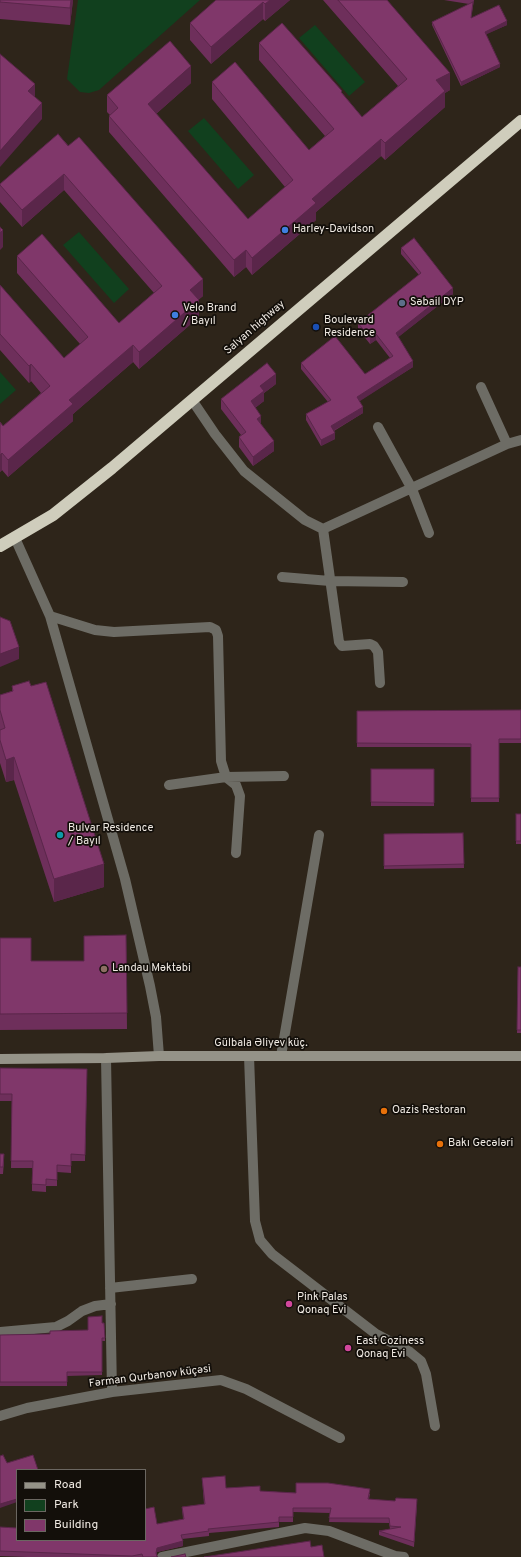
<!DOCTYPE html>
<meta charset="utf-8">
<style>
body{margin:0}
#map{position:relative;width:521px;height:1557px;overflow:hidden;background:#2e251a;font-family:Overpass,sans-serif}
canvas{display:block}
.legend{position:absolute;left:16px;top:1469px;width:130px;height:72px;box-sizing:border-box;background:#130f0a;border:1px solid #6b6761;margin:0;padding:5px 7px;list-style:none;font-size:12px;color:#f0eae3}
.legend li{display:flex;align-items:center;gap:8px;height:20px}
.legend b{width:20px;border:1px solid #6b6761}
</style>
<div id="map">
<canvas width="521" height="1557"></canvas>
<ul class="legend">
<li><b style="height:5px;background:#959388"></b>Road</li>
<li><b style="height:11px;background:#11401e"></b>Park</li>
<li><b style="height:11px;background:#80376a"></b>Building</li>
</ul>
</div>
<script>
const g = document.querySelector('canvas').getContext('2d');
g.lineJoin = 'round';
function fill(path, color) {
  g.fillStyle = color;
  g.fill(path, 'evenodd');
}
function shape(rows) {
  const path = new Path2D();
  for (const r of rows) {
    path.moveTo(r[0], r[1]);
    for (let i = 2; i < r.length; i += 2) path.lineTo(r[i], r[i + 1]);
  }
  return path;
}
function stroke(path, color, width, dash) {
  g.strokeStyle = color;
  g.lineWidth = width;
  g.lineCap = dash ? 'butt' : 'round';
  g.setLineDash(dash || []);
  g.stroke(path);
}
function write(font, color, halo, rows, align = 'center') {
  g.font = font + ' Overpass,sans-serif';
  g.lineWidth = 3.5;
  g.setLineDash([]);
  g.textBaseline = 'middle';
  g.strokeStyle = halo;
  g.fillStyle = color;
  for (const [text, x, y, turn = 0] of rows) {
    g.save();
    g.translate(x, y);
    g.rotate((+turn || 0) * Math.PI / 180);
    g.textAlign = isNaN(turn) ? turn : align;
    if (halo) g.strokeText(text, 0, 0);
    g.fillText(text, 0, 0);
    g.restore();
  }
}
fill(shape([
 [78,0,200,0,99,90,89,93,80,92,67,79],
 [315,25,365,82,349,96,299,38],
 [204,118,254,175,238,189,188,131],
 [79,232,129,289,114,303,63,245],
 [0,372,16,390,0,404]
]), '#11401e');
stroke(shape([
 [481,387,507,444],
 [192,400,215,434,244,471,305,520,323,529,507,444,521,440],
 [378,427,412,489,429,533],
 [323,529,339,642,342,646,370,644,374,646,378,652,380,683],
 [15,538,50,616,125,879,150,986,156,1017,159,1056],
 [282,577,330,581,403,582],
 [50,616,95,630,114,632,210,627,216,630,218,636,221,761,226,777,236,785,240,796,236,853],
 [169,785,226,777,284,776],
 [249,1056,255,1221,260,1240,272,1254,376,1334,410,1352,421,1361,426,1374,435,1426],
 [281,1056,319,835],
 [106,1058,112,1392],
 [110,1288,192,1279],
 [0,1332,56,1327,68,1321,82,1311,95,1306,111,1304],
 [0,1416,27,1408,112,1392,221,1380,246,1389,340,1438],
 [162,1557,305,1528,329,1531,395,1556,404,1557]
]), '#6d6c65', 10);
stroke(shape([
 [0,1059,106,1058,159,1056,521,1056]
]), '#959388', 10);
stroke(shape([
 [0,546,53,515,112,468,521,121]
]), '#cfcdbc', 12);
fill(shape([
 [0,0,73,0,70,25,0,19],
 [216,0,290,0,265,21,263,19,211,64,190,40,190,23],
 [323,0,387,0,450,90,445,93,445,107,385,160,381,156,316,212,316,220,252,275,246,267,234,277,109,132,109,116,110,115,107,112,107,95,191,83,156,114,248,219,285,187,212,99,212,82,309,150,325,136,259,60,259,43,342,93,362,117,398,86],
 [444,0,474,0,471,18,507,25,486,34,500,67,461,86,432,25,432,22,469,4],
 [58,134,203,296,198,300,199,317,139,369,133,362,73,414,73,421,8,477,2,470,0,472,0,422,3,426,41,393,31,381,29,383,0,350,0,285,64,358,80,344,17,273,17,256,119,323,154,293,64,190,22,227,0,202,0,184],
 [401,248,453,294,398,337,413,367,359,401,363,413,334,431,335,439,321,446,306,420,306,414,328,402,301,369,301,363,365,374,390,358,376,340,370,344,358,329,358,323,419,275,401,254],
 [276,384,264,393,264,401,255,408,261,425,274,451,253,466,239,447,239,437,241,435,221,409,221,399],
 [12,686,31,686,104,887,54,902,14,780,6,782,0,763,0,695,12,691],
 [521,710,521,743,499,743,499,802,471,802,471,747,357,747,357,711],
 [371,769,434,769,434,806,371,806],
 [516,814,521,814,521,844,516,844],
 [463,833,464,868,384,869,384,834],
 [126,935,127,1029,0,1030,0,938,31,961,84,961],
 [518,967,521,967,521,1033,517,1033],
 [0,1068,87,1069,85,1161,71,1161,71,1173,57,1172,57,1186,46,1186,46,1192,32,1191,32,1168,11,1168,12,1101,0,1101],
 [0,1154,4,1161,3,1174,0,1174],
 [102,1323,105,1338,105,1341,102,1341,102,1375,67,1376,67,1386,0,1386,0,1335,50,1334,88,1330],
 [202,1478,226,1488,260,1491,296,1493,370,1494,369,1499,417,1503,414,1547,379,1535,379,1531,390,1529,389,1523,329,1522,330,1513,293,1512,293,1522,279,1522,279,1527,209,1533,209,1536,182,1539,183,1546,157,1552,157,1555,158,1557,27,1557,0,1556,0,1527,17,1540,157,1524,183,1519,182,1507,204,1504]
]), '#6e2f5b');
fill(shape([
 [71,0,73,0,70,25,70,8],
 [270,0,290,0,265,21,265,4],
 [263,2,263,19,211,64,211,47],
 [507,21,507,25,485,35,485,32],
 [500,64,500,67,461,86,461,82],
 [191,66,191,83,148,121,148,104],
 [450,73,450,90,445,93,445,107,385,160,385,143,436,80],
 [35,84,35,100,28,91],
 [42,103,42,119,0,167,0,151],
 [381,139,381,156,316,212,316,220,252,275,252,258,312,199],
 [64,174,64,190,22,227,22,210],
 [3,230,3,247,0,250,0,233],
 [246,250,246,267,234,277,234,260],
 [203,279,203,296,190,307,190,290],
 [453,288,453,294,396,339,396,333],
 [199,300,199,317,139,369,139,352],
 [376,334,376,340,370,344,370,338],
 [133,345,133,362,73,414,73,421,8,477,8,460,69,400],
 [413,361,413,367,357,403,357,397],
 [31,364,31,381,29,383,29,366],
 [276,374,276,384,264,393,264,401,251,411,251,401,260,386],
 [363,407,363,413,331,432,331,426],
 [261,416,261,426,257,419],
 [335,433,335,439,321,446,321,440],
 [274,441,274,451,253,466,253,457],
 [2,453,2,470,0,472,0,455],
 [19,647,19,659,0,667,0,654],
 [14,757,14,780,6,782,6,760],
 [104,864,104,887,54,902,54,879],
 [17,1499,17,1502,0,1508,0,1504],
 [183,1541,183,1546,157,1552,156,1557,156,1553,157,1548]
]), '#5a264a');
const building = shape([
 [0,0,71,0,70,8,0,2,0,0],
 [216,0,270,0,265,4,263,2,211,47,190,23,216,0],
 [338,0,387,0,450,73,436,80,445,91,385,143,381,139,312,199,316,203,252,258,246,250,234,260,109,116,118,108,107,95,170,41,191,66,148,104,248,219,293,180,212,82,235,62,309,150,334,129,259,43,282,23,342,91,341,92,362,117,407,79,338,0],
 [473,2,471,18,499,5,507,21,485,32,500,64,461,82,432,22,473,2],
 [0,54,35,84,28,91,42,103,0,151,0,54],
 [58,134,68,146,79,137,203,279,190,290,199,300,139,352,133,345,69,400,73,404,8,460,2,453,0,455,0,422,3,426,50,386,31,364,29,366,0,334,0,285,64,358,88,337,17,256,42,234,119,323,162,286,64,174,22,210,0,185,0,184,58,134],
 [0,227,3,230,0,233,0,227],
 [414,238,453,288,396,333,413,361,357,397,363,407,331,426,335,433,321,440,306,414,331,400,301,363,335,336,365,374,393,356,376,334,370,338,358,323,421,273,401,248,414,238],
 [267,363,276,374,260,386,264,391,251,401,261,416,257,419,274,441,253,457,239,437,246,432,221,399,267,363],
 [0,617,10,621,19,647,0,654,0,617],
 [29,681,31,686,46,682,104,864,54,879,14,757,6,760,0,740,0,730,5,728,0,710,0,695,13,691,12,686,29,681],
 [521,710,521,739,499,739,499,798,471,798,471,744,357,743,357,711,521,710],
 [371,769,434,769,434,803,371,802,371,769],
 [516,814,521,814,521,841,516,841,516,814],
 [463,833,464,864,384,866,384,834,463,833],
 [126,935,127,1013,0,1014,0,938,31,938,31,961,84,961,84,936,126,935],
 [518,967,521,967,521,1030,517,1030,518,967],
 [0,1068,87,1069,85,1155,71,1154,71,1166,57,1165,57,1180,46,1179,46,1185,32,1184,33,1161,11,1161,12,1094,0,1094,0,1068],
 [0,1154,4,1154,3,1167,0,1167,0,1154],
 [102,1316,102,1323,104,1323,105,1338,102,1338,102,1372,67,1372,67,1382,0,1382,0,1335,50,1334,50,1331,88,1330,88,1317,102,1316],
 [3,1455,7,1463,33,1455,38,1470,17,1470,17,1499,0,1504,0,1456,3,1455],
 [225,1476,226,1488,260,1486,260,1491,296,1493,296,1483,328,1483,370,1489,368,1499,395,1501,396,1498,417,1499,414,1542,379,1531,401,1527,390,1526,389,1518,329,1518,331,1508,293,1508,293,1517,279,1517,279,1522,208,1529,209,1531,181,1535,183,1541,157,1548,156,1553,157,1557,158,1557,143,1557,142,1554,132,1556,0,1551,0,1527,17,1528,17,1540,145,1540,145,1509,154,1507,157,1524,184,1519,182,1507,205,1504,202,1478,225,1476],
 [310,1541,311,1547,322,1545,324,1557,204,1557,310,1541],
 [185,1554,186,1557,171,1557,185,1554]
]);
fill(building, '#80376a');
stroke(building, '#5a264a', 1);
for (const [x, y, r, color] of [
 [285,230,4,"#3f7fe0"],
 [402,303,4,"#5c6f8a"],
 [175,315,4,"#3f7fe0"],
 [316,327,4,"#1a4fb4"],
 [60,835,4,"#0f9aa8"],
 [104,969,4,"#8d6e63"],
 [384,1111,4,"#e8710a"],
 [440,1144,4,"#e8710a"],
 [289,1304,4,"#d1479c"],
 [348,1348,4,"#d1479c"]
]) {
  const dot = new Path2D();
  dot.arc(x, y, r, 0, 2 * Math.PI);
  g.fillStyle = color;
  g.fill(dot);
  stroke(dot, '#130f0a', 1.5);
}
write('11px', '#f0eae3', '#130f0a', [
 ["Harley-Davidson",293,230],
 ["Səbail DYP",410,303],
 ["Velo Brand",183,309],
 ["/ Bayıl",183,322],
 ["Boulevard",324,321],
 ["Residence",324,334],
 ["Bulvar Residence",68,829],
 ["/ Bayıl",68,842],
 ["Landau Məktəbi",112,969],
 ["Oazis Restoran",392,1111],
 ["Bakı Gecələri",448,1144],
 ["Pink Palas",297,1298],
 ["Qonaq Evi",297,1311],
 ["East Coziness",356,1342],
 ["Qonaq Evi",356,1355]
], 'left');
write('11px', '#f0eae3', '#130f0a', [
 ["Salyan highway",255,328,-41],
 ["Gülbala Əliyev küç.",261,1044],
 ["Fərman Qurbanov küçəsi",150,1377,-7]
]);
</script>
